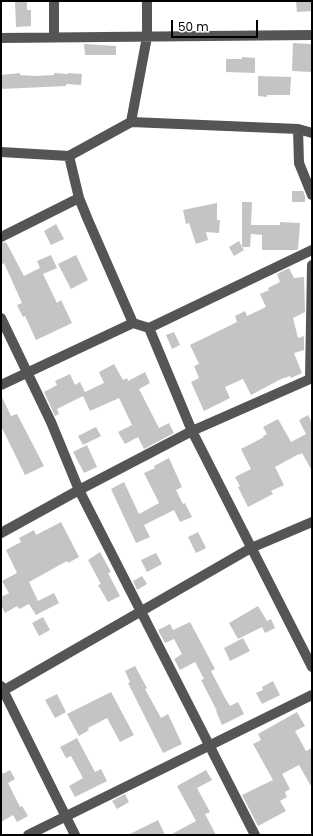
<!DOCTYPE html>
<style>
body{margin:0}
#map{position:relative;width:313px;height:836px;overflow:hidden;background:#fff;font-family:Poppins,sans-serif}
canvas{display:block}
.frame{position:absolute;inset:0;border:2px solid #000;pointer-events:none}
.scale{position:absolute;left:171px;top:20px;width:87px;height:18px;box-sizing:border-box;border:2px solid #000;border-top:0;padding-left:5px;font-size:12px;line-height:14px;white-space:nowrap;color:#000;-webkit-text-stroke:3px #fff;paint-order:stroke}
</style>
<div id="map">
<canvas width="313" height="836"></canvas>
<div class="frame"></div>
<div class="scale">50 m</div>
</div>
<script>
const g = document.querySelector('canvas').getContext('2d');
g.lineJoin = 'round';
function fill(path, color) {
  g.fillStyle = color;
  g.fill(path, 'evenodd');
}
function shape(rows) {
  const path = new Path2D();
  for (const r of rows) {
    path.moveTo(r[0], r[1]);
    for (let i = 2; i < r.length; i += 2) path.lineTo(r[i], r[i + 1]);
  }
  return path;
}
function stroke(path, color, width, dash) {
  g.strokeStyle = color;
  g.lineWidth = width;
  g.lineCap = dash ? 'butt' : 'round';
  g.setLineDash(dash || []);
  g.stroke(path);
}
fill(shape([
 [15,1,27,1,27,10,31,10,31,26,16,27],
 [296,1,312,1,312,11,297,12],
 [293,43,311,44,311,72,292,71],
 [84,44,116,46,116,55,85,55],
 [242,57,255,58,255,73,226,72,226,59,242,59],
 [20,73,20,75,35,76,54,75,54,73,68,74,68,73,82,74,81,85,66,84,66,86,1,89,1,75],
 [258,76,291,77,290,95,267,95,267,97,258,96],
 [292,191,303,191,305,196,305,202,292,202],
 [242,202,252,202,251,225,280,225,280,222,300,223,298,249,296,250,262,250,262,235,251,234,250,247,242,247,244,250,234,256,229,247,239,241,242,247],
 [217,203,217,220,220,220,219,233,206,232,208,240,196,244,189,223,186,224,183,210],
 [56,224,64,239,51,245,44,231],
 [6,242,24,276,40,268,42,273,37,261,51,255,57,268,43,274,57,303,61,300,72,323,36,340,25,316,23,317,17,305,22,303,4,263,1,265,1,243],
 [76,255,88,280,71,289,58,264],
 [289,268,294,278,304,277,305,312,293,318,298,338,304,336,304,350,294,353,302,373,291,378,290,376,281,379,251,395,243,379,225,387,230,398,204,411,191,382,199,378,194,366,199,364,190,345,237,322,235,316,245,311,247,316,266,307,260,294,269,290,268,288,280,282,277,274],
 [174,332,180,345,172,349,166,335],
 [114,364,123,380,127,378,128,381,145,372,150,383,139,389,159,428,169,423,174,433,144,449,138,437,125,444,118,432,132,425,119,398,90,411,83,396,57,409,59,414,55,416,44,392,57,385,55,381,70,374,75,385,80,382,85,392,104,383,99,372],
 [1,395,11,416,17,414,44,466,25,475,1,426],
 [308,415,312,423,312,471,302,453,299,455,299,454,275,467,284,485,271,491,273,494,248,507,238,487,240,486,235,477,251,469,241,449,264,437,263,436,267,434,263,427,278,419,291,442,306,434,299,420],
 [96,427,101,436,83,445,78,436],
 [87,445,97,467,84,473,73,452],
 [169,458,182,487,176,490,183,504,185,503,192,517,180,522,174,510,144,525,150,537,136,543,111,489,124,482,139,514,159,503,144,473,155,468,154,466],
 [61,522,79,557,68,563,67,561,29,582,38,601,54,593,59,603,36,615,29,604,19,609,17,606,5,613,1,605,1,597,9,593,2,581,17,573,6,550,21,542,19,538,34,530,36,535],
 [198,532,206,548,196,553,188,537],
 [100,552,111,572,108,573,120,596,108,602,98,585,101,584,88,560],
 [156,553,162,564,147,572,141,560],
 [142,576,147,584,137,590,133,581],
 [258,606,267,621,271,619,275,628,265,633,262,627,238,639,229,623],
 [43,617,50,630,39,636,32,623],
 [190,622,215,669,211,671,225,698,230,706,238,702,244,714,222,725,216,711,217,711,201,680,204,679,195,662,180,670,174,659,182,654,174,639,165,643,158,630,170,624,173,630],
 [243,638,250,651,230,661,224,648],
 [135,666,147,688,145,689,161,718,168,714,182,744,163,753,128,683,130,682,125,671],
 [273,681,280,695,262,704,256,693,263,690,262,687],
 [111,692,134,735,120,742,107,718,88,728,89,730,79,736,67,714],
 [57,694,66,712,55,718,45,700],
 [297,712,305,726,295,731,306,751,312,748,312,788,299,765,282,774,290,789,285,792,287,797,280,801,286,811,258,826,242,795,273,780,253,744,261,740,258,734],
 [77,738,95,772,101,769,107,781,75,797,69,786,83,778,71,756,66,758,60,747],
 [1,770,3,774,10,770,15,779,8,783,20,807,22,806,28,816,17,822,13,815,1,822],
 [206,770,212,780,197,788,210,812,205,814,216,835,170,835,196,821,177,786],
 [125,794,129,802,117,809,112,801],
 [158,820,165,835,128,835]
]), '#c4c4c4');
stroke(shape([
 [54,37,54,1],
 [1,38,312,35],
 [131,122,147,37,147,1],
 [298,129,299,163,312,195],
 [1,152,69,156,131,122,298,129,312,133],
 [69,156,79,198,88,220,133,323,149,328,192,431,312,667],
 [1,237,79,198],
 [1,318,51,422,79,490,255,835],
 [149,328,312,250],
 [1,385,133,323],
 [1,533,79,490,192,431,310,379,312,265],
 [1,686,75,835],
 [1,692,251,548,312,522],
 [28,835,312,695]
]), '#555', 10);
</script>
